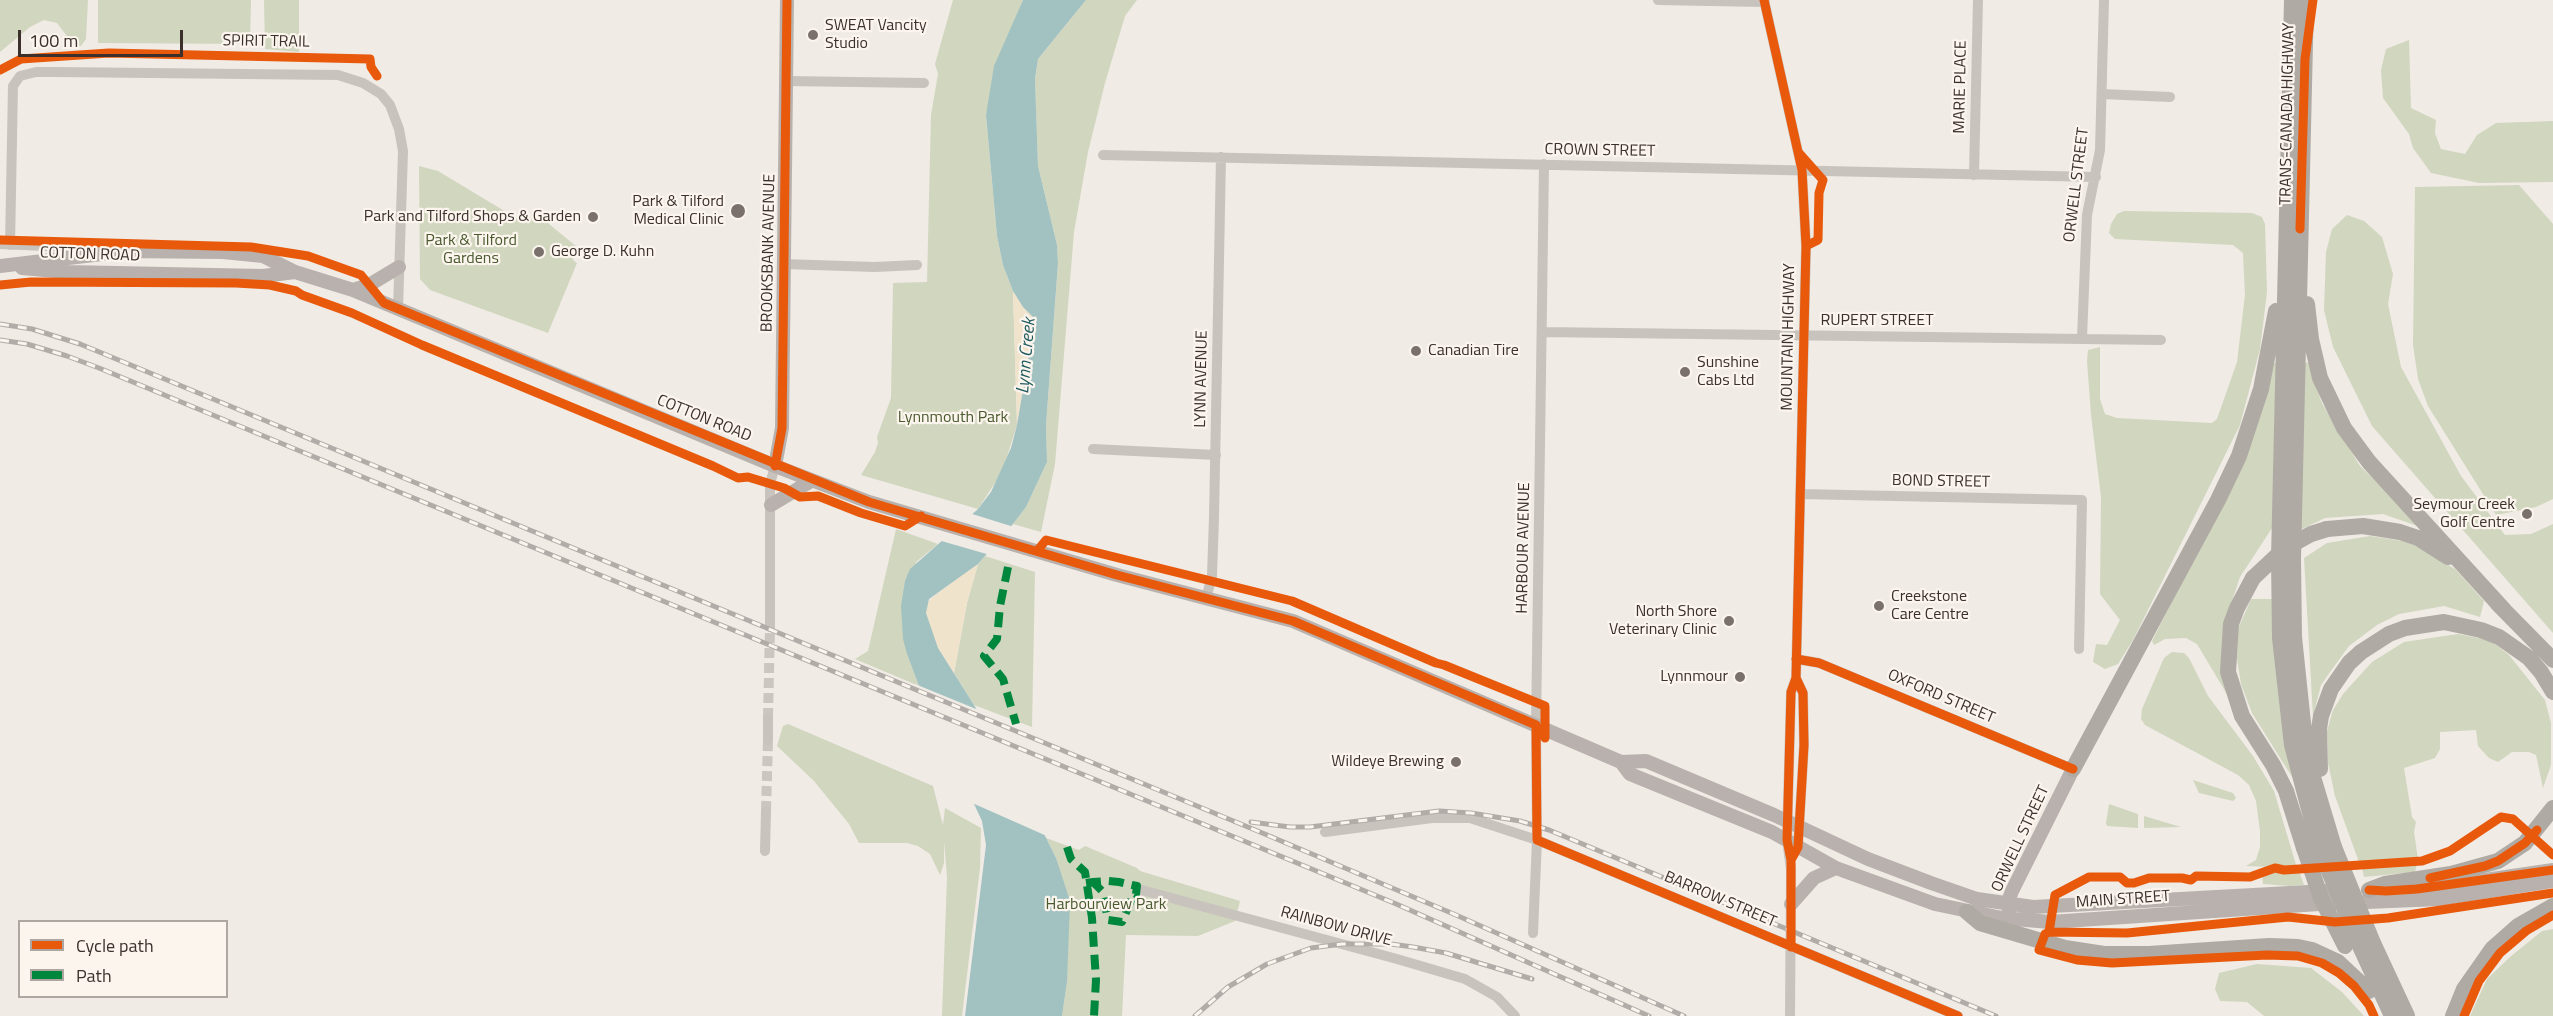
<!DOCTYPE html>
<style>
body{margin:0}
#map{position:relative;width:2553px;height:1016px;overflow:hidden;background:#f0ebe5;font-family:"Titillium Web",sans-serif}
canvas{display:block}
.legend{position:absolute;left:18px;top:920px;width:210px;height:78px;box-sizing:border-box;background:#fbf5ee;border:2px solid #aea6a0;margin:0;padding:8px 10px;list-style:none;font-size:18px;color:#3b302b}
.legend li{display:flex;align-items:center;gap:12px;height:30px}
.legend b{width:30px;border:2px solid #aea6a0}
.scale{position:absolute;left:18px;top:30px;width:165px;height:27px;box-sizing:border-box;border:3px solid #3b302b;border-top:0;padding-left:8px;font-size:18px;line-height:21px;white-space:nowrap;color:#3b302b;-webkit-text-stroke:4px #fbf5ee;paint-order:stroke}
</style>
<div id="map">
<canvas width="2553" height="1016"></canvas>
<ul class="legend">
<li><b style="height:8px;background:#e8590c"></b>Cycle path</li>
<li><b style="height:8px;background:#00873e"></b>Path</li>
</ul>
<div class="scale">100 m</div>
</div>
<script>
const g = document.querySelector('canvas').getContext('2d');
g.lineJoin = 'round';
function fill(path, color) {
  g.fillStyle = color;
  g.fill(path, 'evenodd');
}
function shape(rows) {
  const path = new Path2D();
  for (const r of rows) {
    path.moveTo(r[0], r[1]);
    for (let i = 2; i < r.length; i += 2) path.lineTo(r[i], r[i + 1]);
  }
  return path;
}
function stroke(path, color, width, dash) {
  g.strokeStyle = color;
  g.lineWidth = width;
  g.lineCap = dash ? 'butt' : 'round';
  g.setLineDash(dash || []);
  g.stroke(path);
}
function write(font, color, halo, rows, align = 'center') {
  g.font = font + ' "Titillium Web",sans-serif';
  g.lineWidth = 4.5;
  g.setLineDash([]);
  g.textBaseline = 'middle';
  g.strokeStyle = halo;
  g.fillStyle = color;
  for (const [text, x, y, turn = 0] of rows) {
    g.save();
    g.translate(x, y);
    g.rotate((+turn || 0) * Math.PI / 180);
    g.textAlign = isNaN(turn) ? turn : align;
    if (halo) g.strokeText(text, 0, 0);
    g.fillText(text, 0, 0);
    g.restore();
  }
}
fill(shape([
 [0,0,88,0,86,39,81,46,73,44,57,23,44,20,30,27,0,52],
 [98,0,251,0,250,44,98,43],
 [264,0,299,0,299,52,265,49],
 [953,0,1023,0,1011,31,986,115,997,236,1003,265,1013,291,1017,425,1002,472,978,509,861,475,875,452,878,443,877,437,891,398,893,283,927,282,931,115,938,74,935,64],
 [1086,0,1137,0,1125,16,1105,83,1088,152,1074,232,1055,464,1041,532,1013,524,1026,507,1047,462,1046,425,1058,263,1057,245,1038,166,1035,79,1038,59],
 [2409,40,2411,108,2436,120,2435,133,2441,149,2465,154,2477,135,2496,123,2553,121,2553,182,2479,183,2431,173,2413,148,2409,134,2383,98,2381,70,2386,49],
 [419,166,438,171,516,218,543,219,577,247,573,260,577,263,548,333,430,290,420,279],
 [2519,185,2553,224,2553,499,2536,507,2496,515,2428,406,2418,379,2413,345,2415,187],
 [2124,211,2252,213,2262,217,2265,224,2267,292,2260,349,2240,425,2133,640,2118,664,2105,669,2093,662,2096,644,2107,645,2120,620,2100,594,2101,497,2091,415,2087,361,2088,350,2100,347,2100,399,2105,414,2117,418,2212,423,2217,419,2237,362,2245,295,2243,253,2233,245,2115,239,2109,233,2111,224,2117,214],
 [2347,215,2364,221,2382,237,2393,274,2388,304,2401,367,2461,476,2505,535,2531,534,2553,524,2553,633,2372,426,2333,347,2324,310,2326,252,2332,229],
 [2304,362,2309,363,2314,382,2322,403,2360,466,2426,529,2383,514,2325,518,2300,530],
 [2273,363,2279,363,2276,522,2240,577,2225,622,2231,701,2197,644,2186,638,2165,639,2154,645,2152,641,2217,514],
 [896,529,938,544,916,562,907,654,919,686,855,659,868,651],
 [2370,536,2409,542,2455,569,2484,601,2480,617,2444,606,2399,614,2377,625,2349,646,2333,668,2321,685,2313,716,2304,558,2327,543],
 [985,556,1035,572,1032,727,974,705,954,673,967,603,978,564],
 [2251,599,2274,599,2292,777,2252,713,2241,684,2237,659,2238,629],
 [2458,634,2490,640,2509,655,2545,700,2551,723,2551,765,2543,788,2536,755,2529,752,2512,752,2498,762,2489,758,2478,746,2476,730,2440,732,2440,749,2435,758,2404,768,2412,817,2416,822,2414,832,2418,859,2359,862,2335,796,2328,763,2327,731,2333,710,2343,694,2372,662,2404,642],
 [2172,652,2184,653,2189,658,2208,696,2253,756,2274,791,2297,868,2246,866,2256,860,2260,847,2260,831,2256,801,2249,785,2238,775,2145,725,2141,719,2142,709,2164,658],
 [788,724,933,786,943,825,945,808,981,828,980,868,962,1016,942,1016,947,877,944,841,944,863,940,875,930,854,918,846,907,843,859,843,849,824,814,781,777,746,783,726],
 [2193,780,2233,793,2236,798,2233,801,2199,793],
 [2109,804,2138,814,2138,828,2107,826,2106,823],
 [2144,816,2181,827,2144,828],
 [1046,838,1079,850,1085,846,1137,868,1140,871,1240,901,1235,921,1198,936,1126,935,1122,1016,1062,1016,1067,982,1056,858],
 [2417,864,2415,872,2364,877,2362,868],
 [2275,870,2299,871,2304,885,2289,886,2263,884,2262,875],
 [2553,929,2553,1016,2470,1016,2487,979,2510,957,2542,931],
 [2257,964,2311,968,2342,992,2364,1016,2264,1016,2247,1002,2220,1001,2215,989,2219,973]
]), '#d1d6bf');
fill(shape([
 [1013,291,1023,307,1035,319,1017,425],
 [978,564,967,603,954,673,938,648,932,635,926,613,927,603,936,594]
]), '#efe3cc');
fill(shape([
 [1023,0,1086,0,1038,59,1035,79,1038,166,1057,245,1058,263,1046,425,1047,462,1026,507,1013,524,978,564,929,599,926,613,938,648,974,705,1015,775,1056,858,1070,901,1067,982,1062,1016,965,1016,986,845,982,821,919,686,907,654,903,639,901,606,905,581,910,569,978,509,991,492,1011,448,1017,425,1035,319,1023,307,1013,291,1003,265,997,236,986,115,994,66]
]), '#a1c2c1');
fill(shape([
 [969,513,1014,527,990,555,938,540],
 [915,684,981,711,1017,774,1049,837,970,802]
]), '#f0ebe5');
stroke(shape([
 [768,718,770,627],
 [766,811,768,740]
]), '#ccc6c0', 10, [10, 5]);
stroke(shape([
 [1658,0,1765,2],
 [1764,0,1802,170,1806,246,1796,678,1791,692,1787,840,1791,869,1790,1016],
 [786,81,924,83],
 [2102,94,2170,97],
 [1103,155,2096,177],
 [1974,175,1978,0],
 [0,244,114,249],
 [10,245,13,86,20,76,36,72,56,72,338,75,363,83,381,94,390,105,399,129,403,151,398,309],
 [783,264,875,267,917,265],
 [1542,332,2161,340],
 [2082,338,2087,215,2100,150,2104,0],
 [1093,449,1216,455],
 [1800,494,2082,500,2079,649],
 [1206,599,1212,576,1214,517,1221,157],
 [770,627,770,484,775,466],
 [1796,659,1819,663,2073,769],
 [768,740,768,718],
 [1325,832,1432,818,1470,818,1537,840,1958,1016],
 [765,851,766,811],
 [1795,852,1798,847,1804,745,1803,693,1796,678],
 [1138,889,1397,959,1465,979,1497,997,1515,1016],
 [1533,933,1537,840,1536,725,1544,164]
]), '#c9c3be', 10);
stroke(shape([
 [0,266,128,251,223,252,263,256,295,272,353,290,775,466,869,502,1117,575,1293,621,1621,762,1646,761,1774,815,1868,859,1931,883,1977,899,2033,907,2327,891],
 [22,268,67,272,263,276,295,272],
 [353,290,369,285,399,267],
 [775,466,782,428,787,0],
 [771,505,811,481],
 [1621,762,1630,774,1772,832,1836,868,1935,904,2002,918,2050,922,2319,904,2439,899,2553,881],
 [2383,891,2458,884,2553,870],
 [1791,904,1814,878,1836,868],
 [2009,910,2007,904,2012,891,2073,769]
]), '#b8b1ad', 14);
stroke(shape([
 [2292,0,2279,558,2280,638,2292,745,2319,847],
 [2306,0,2293,559,2294,637,2305,742,2313,777,2334,847],
 [2307,304,2311,339,2320,378,2344,428,2369,462,2504,610],
 [2327,529,2363,526,2400,532,2418,538,2448,557],
 [2253,578,2237,608,2231,624,2228,672,2242,716,2273,765,2286,791,2304,848],
 [2497,603,2553,660],
 [2073,769,2218,500,2239,456,2261,389,2276,311],
 [2320,769,2319,729,2321,716,2331,689,2349,663,2361,652,2389,634,2405,628,2444,622,2481,630,2499,637,2529,658,2541,672,2553,692],
 [2369,890,2385,884,2451,874,2498,861,2525,843,2553,808],
 [1967,912,1980,923,2065,948,2104,954,2149,954,2269,946,2298,947,2312,950,2338,962,2369,991],
 [2373,943,2407,1016],
 [2359,944,2392,1016],
 [2453,1016,2464,989,2492,949,2518,926,2553,906]
]), '#afaaa4', 16);
const rail = shape([
 [0,324,32,329,80,344,1260,832,1456,915,1684,1016],
 [0,340,27,344,67,356,99,368,1394,903,1649,1016],
 [1251,822,1290,827,1310,827,1439,811,1471,813,1520,821,1549,830,1996,1016],
 [1195,1016,1228,987,1267,964,1311,948,1342,944,1391,944,1413,947,1446,953,1532,979]
]);
stroke(rail, '#b1aca8', 5);
stroke(rail, '#fbf5ee', 3, [9]);
stroke(shape([
 [2253,578,2284,549,2311,534,2327,529],
 [2319,847,2359,944],
 [2334,847,2373,943],
 [2304,848,2321,898,2345,946]
]), '#afaaa4', 16);
stroke(shape([
 [1008,567,1000,606,997,639,984,656,1003,679,1016,724],
 [1067,847,1071,859,1085,872,1092,918,1096,980,1094,1016],
 [1086,883,1093,882,1108,881,1119,882,1137,886,1136,894,1134,893,1122,922,1108,920,1103,892,1093,882]
]), '#00873e', 8, [15, 8]);
stroke(shape([
 [1764,0,1802,170,1806,246,1796,678,1791,692,1787,840,1791,860,1791,947],
 [0,70,21,59,109,53,370,59,371,67,377,76],
 [1799,153,1823,180,1819,193,1818,240,1806,246],
 [2300,229,2305,59,2313,0],
 [0,240,251,247,308,256,361,275,384,303,869,502,1117,575,1293,621,1536,725,1537,840,1958,1016],
 [0,285,31,282,236,283,270,285,296,291,302,295,352,313,422,345,713,466,738,478,748,477,784,488,800,497,818,496,861,513,905,526,921,516],
 [775,466,782,428,787,0],
 [1037,551,1046,540,1292,601,1436,663,1444,665,1545,706,1545,738],
 [1796,659,1819,663,2073,769],
 [1791,860,1798,847,1804,745,1803,693,1796,678],
 [2430,878,2485,866,2498,861,2525,843,2537,830],
 [2369,890,2386,891,2417,889,2553,870],
 [2049,932,2055,895,2089,877,2120,877,2127,883,2134,883,2149,878,2182,878,2191,880,2196,876,2250,877,2275,868,2284,870,2422,861,2450,851,2501,817,2513,819,2553,855],
 [2374,1016,2369,1005,2354,986,2339,973,2322,963,2298,956,2267,955,2112,963,2077,960,2039,950,2045,934,2049,932,2127,933,2288,917,2335,922,2388,918,2553,893],
 [2464,1016,2479,981,2500,953,2526,931,2553,915]
]), '#e8590c', 9);
for (const [x, y, r, color] of [
 [813,35,6,"#7a716c"],
 [738,211,8,"#7a716c"],
 [593,217,6,"#7a716c"],
 [539,252,6,"#7a716c"],
 [1416,351,6,"#7a716c"],
 [1685,372,6,"#7a716c"],
 [2527,514,6,"#7a716c"],
 [1879,606,6,"#7a716c"],
 [1729,621,6,"#7a716c"],
 [1740,677,6,"#7a716c"],
 [1456,762,6,"#7a716c"]
]) {
  const dot = new Path2D();
  dot.arc(x, y, r, 0, 2 * Math.PI);
  g.fillStyle = color;
  g.fill(dot);
  stroke(dot, '#fbf5ee', 2);
}
write('16px', '#3b302b', '#fbf5ee', [
 ["SWEAT Vancity",825,26,"left"],
 ["Studio",825,44,"left"],
 ["Park & Tilford",724,202],
 ["Medical Clinic",724,220],
 ["Park and Tilford Shops & Garden",581,217],
 ["George D. Kuhn",551,252,"left"],
 ["Canadian Tire",1428,351,"left"],
 ["Sunshine",1697,363,"left"],
 ["Cabs Ltd",1697,381,"left"],
 ["Seymour Creek",2515,505],
 ["Golf Centre",2515,523],
 ["Creekstone",1891,597,"left"],
 ["Care Centre",1891,615,"left"],
 ["North Shore",1717,612],
 ["Veterinary Clinic",1717,630],
 ["Lynnmour",1728,677],
 ["Wildeye Brewing",1444,762]
], 'right');
write('16px', '#3b302b', '#fbf5ee', [
 ["SPIRIT TRAIL",266,42,1],
 ["MARIE PLACE",1961,87,-89],
 ["TRANS-CANADA HIGHWAY",2288,114,-89],
 ["CROWN STREET",1600,151,1],
 ["ORWELL STREET",2077,185,-83],
 ["BROOKSBANK AVENUE",769,253,-89],
 ["COTTON ROAD",90,255,2],
 ["RUPERT STREET",1877,321],
 ["MOUNTAIN HIGHWAY",1789,337,-89],
 ["LYNN AVENUE",1202,379,-89],
 ["COTTON ROAD",704,419,22],
 ["BOND STREET",1941,482,1],
 ["HARBOUR AVENUE",1524,548,-89],
 ["OXFORD STREET",1941,697,23],
 ["ORWELL STREET",2021,839,-65],
 ["BARROW STREET",1720,900,23],
 ["MAIN STREET",2123,900,-4],
 ["RAINBOW DRIVE",1336,927,15]
]);
write('16px', '#4a5a2e', '#fbf5ee', [
 ["Park & Tilford",471,241],
 ["Gardens",471,259],
 ["Lynnmouth Park",953,418],
 ["Harbourview Park",1106,905]
]);
write('italic 18px', '#1f5a5e', '#fbf5ee', [
 ["Lynn Creek",1027,356,-85]
]);
</script>
